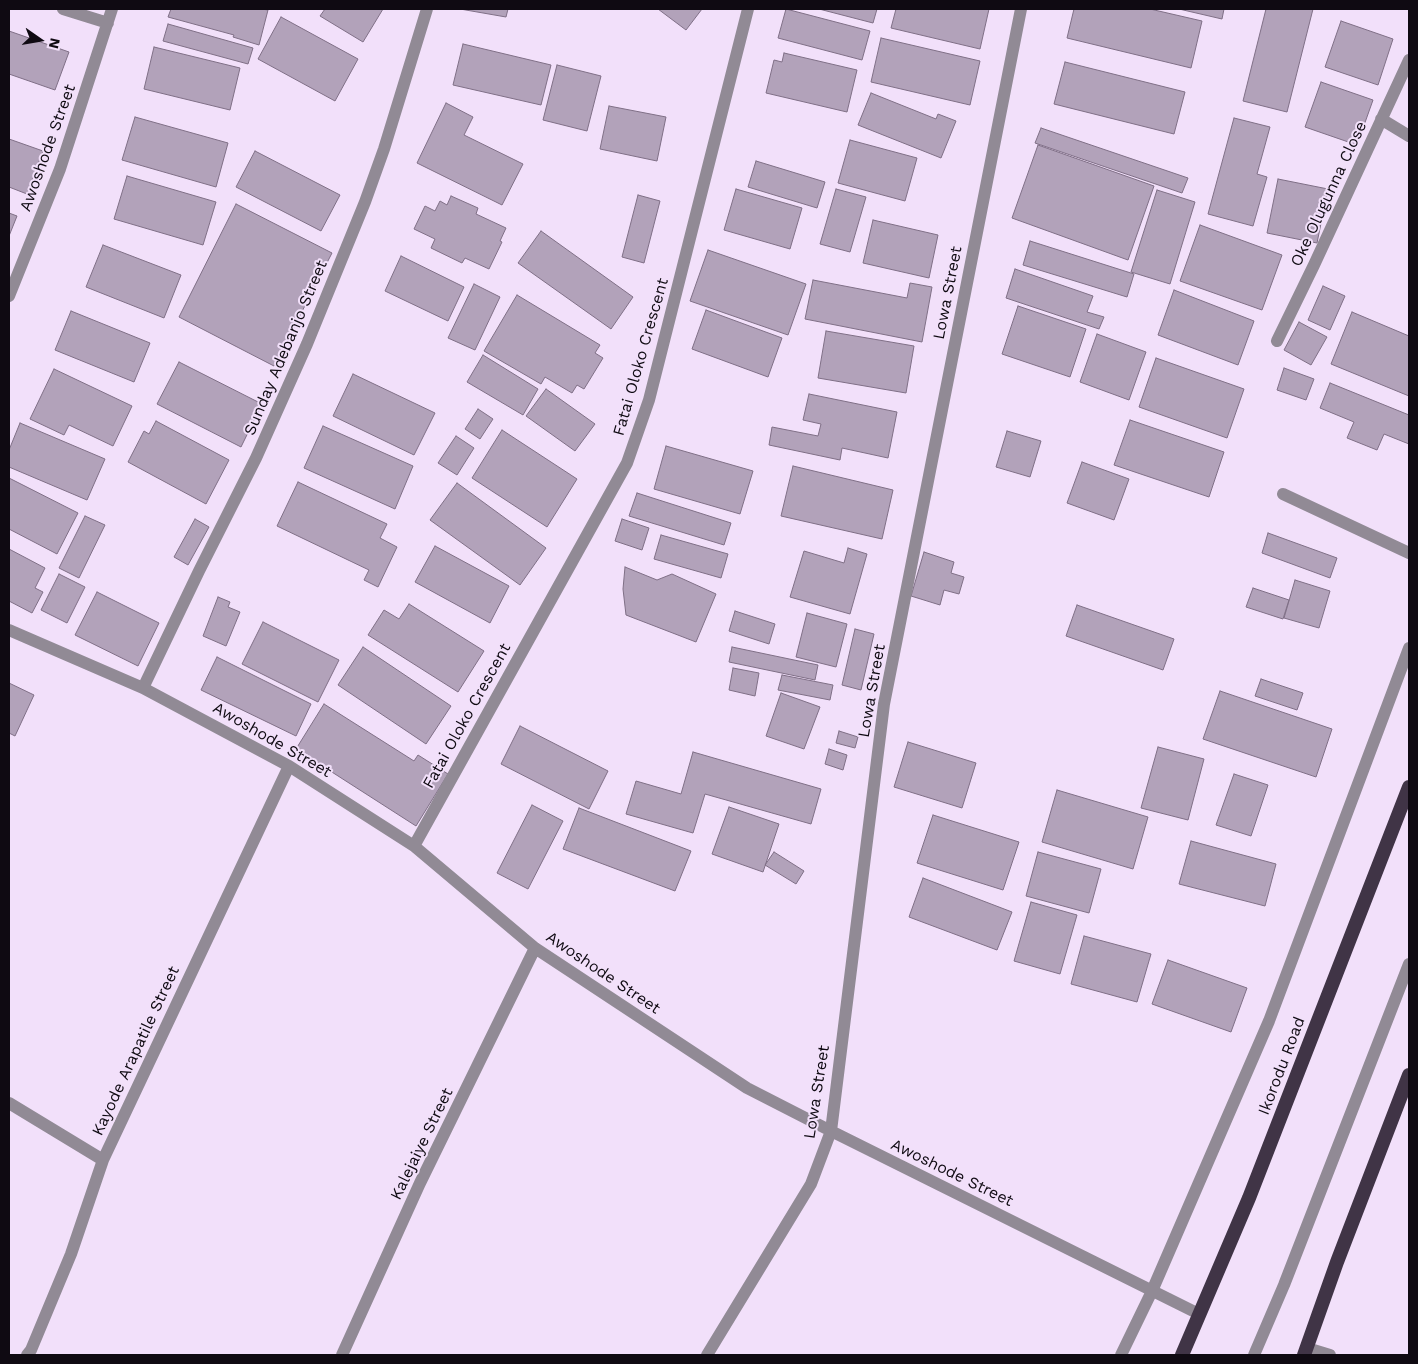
<!DOCTYPE html>
<style>
body{margin:0}
#map{position:relative;width:1418px;height:1364px;overflow:hidden;background:#f2e0fa;font-family:"Work Sans",sans-serif}
canvas{display:block}
.frame{position:absolute;inset:0;border:10px solid #0f0a12;pointer-events:none}
.north{position:absolute;left:15px;top:15px;width:50px;height:50px;-webkit-text-stroke:4px #f2e0fa;paint-order:stroke;rotate:103deg;font-size:14px;font-weight:700;line-height:20px;text-align:center;color:#0f0a12}
.north::after{content:'';display:block;margin:auto;width:18px;height:22px;background:#0f0a12;clip-path:polygon(50% 0,100% 100%,50% 72%,0 100%)}
</style>
<div id="map">
<canvas width="1418" height="1364"></canvas>
<div class="frame"></div>
<div class="north">N</div>
</div>
<script>
const g = document.querySelector('canvas').getContext('2d');
g.lineJoin = 'round';
function fill(path, color) {
  g.fillStyle = color;
  g.fill(path, 'evenodd');
}
function shape(rows) {
  const path = new Path2D();
  for (const r of rows) {
    path.moveTo(r[0], r[1]);
    for (let i = 2; i < r.length; i += 2) path.lineTo(r[i], r[i + 1]);
  }
  return path;
}
function stroke(path, color, width, dash) {
  g.strokeStyle = color;
  g.lineWidth = width;
  g.lineCap = dash ? 'butt' : 'round';
  g.setLineDash(dash || []);
  g.stroke(path);
}
function write(font, color, halo, rows, align = 'center') {
  g.font = font + ' "Work Sans",sans-serif';
  g.lineWidth = 4;
  g.setLineDash([]);
  g.textBaseline = 'middle';
  g.strokeStyle = halo;
  g.fillStyle = color;
  for (const [text, x, y, turn = 0] of rows) {
    g.save();
    g.translate(x, y);
    g.rotate((+turn || 0) * Math.PI / 180);
    g.textAlign = isNaN(turn) ? turn : align;
    if (halo) g.strokeText(text, 0, 0);
    g.fillText(text, 0, 0);
    g.restore();
  }
}
const building = shape([
 [171,9,262,9,268,10,259,45,233,37,234,35,168,17,171,9],
 [325,9,383,9,363,42,320,16,325,9],
 [460,9,508,9,506,17,460,9],
 [658,9,702,9,686,30,658,9],
 [786,9,870,31,862,60,778,38,786,9],
 [819,9,877,9,873,23,819,9],
 [896,9,989,9,980,49,891,28,896,9],
 [1074,9,1150,9,1202,21,1191,68,1067,38,1074,9],
 [1179,9,1224,9,1222,19,1179,9],
 [1266,9,1313,9,1287,112,1243,101,1266,9],
 [281,17,358,59,335,101,258,59,281,17],
 [1341,21,1393,39,1378,85,1325,67,1341,21],
 [168,24,253,48,248,64,163,41,168,24],
 [9,31,69,52,55,90,9,74,9,31],
 [881,38,980,61,970,105,871,82,881,38],
 [463,44,551,65,541,105,453,85,463,44],
 [154,47,240,68,230,110,144,89,154,47],
 [784,53,857,70,847,112,766,93,774,60,782,62,784,53],
 [1065,62,1185,92,1174,134,1054,104,1065,62],
 [557,65,601,76,587,131,543,120,557,65],
 [1321,82,1373,100,1357,145,1305,127,1321,82],
 [871,93,936,119,938,114,956,121,941,158,858,125,871,93],
 [446,103,473,117,464,135,523,164,502,205,417,163,446,103],
 [609,106,666,117,657,161,600,149,609,106],
 [135,117,228,143,216,187,122,160,135,117],
 [1234,118,1270,127,1257,174,1267,177,1253,226,1208,214,1234,118],
 [1041,128,1188,178,1182,193,1035,143,1041,128],
 [9,139,43,151,27,194,9,187,9,139],
 [850,140,917,158,905,201,838,183,850,140],
 [1038,145,1154,186,1128,260,1012,218,1038,145],
 [255,151,340,195,321,231,236,187,255,151],
 [756,161,825,182,817,208,748,187,756,161],
 [127,176,216,202,203,245,114,219,127,176],
 [1278,179,1328,189,1317,243,1267,233,1278,179],
 [736,189,802,208,790,249,724,230,736,189],
 [836,189,866,197,850,252,820,244,836,189],
 [1157,190,1195,202,1170,284,1131,272,1157,190],
 [638,195,660,201,644,263,622,257,638,195],
 [451,196,478,208,476,214,506,228,500,241,502,242,489,269,465,258,462,263,431,248,435,239,414,229,425,206,435,211,440,201,447,205,451,196],
 [236,204,332,253,274,366,179,317,236,204],
 [9,213,17,216,9,236,9,213],
 [873,220,938,235,929,278,863,263,873,220],
 [1200,225,1282,255,1262,310,1180,281,1200,225],
 [541,231,633,297,611,329,518,263,541,231],
 [1030,241,1134,274,1127,297,1023,265,1030,241],
 [103,245,181,275,164,318,86,287,103,245],
 [708,250,806,284,788,335,690,301,708,250],
 [401,256,464,287,448,321,385,291,401,256],
 [1015,269,1093,296,1087,312,1104,317,1099,329,1006,298,1015,269],
 [813,280,907,298,910,283,932,287,922,342,805,319,813,280],
 [474,284,500,297,475,350,448,338,474,284],
 [1323,286,1345,296,1330,330,1308,320,1323,286],
 [1174,290,1254,321,1238,365,1158,335,1174,290],
 [517,295,600,345,595,353,603,358,584,389,577,385,572,393,545,377,541,384,484,351,517,295],
 [1018,306,1086,329,1070,377,1002,354,1018,306],
 [706,310,782,338,768,377,692,349,706,310],
 [71,311,150,343,134,382,55,350,71,311],
 [1352,312,1409,336,1409,396,1331,364,1352,312],
 [1299,322,1327,337,1311,365,1284,350,1299,322],
 [826,331,914,346,906,393,818,378,826,331],
 [1097,334,1146,352,1129,400,1080,382,1097,334],
 [483,355,538,389,523,415,467,382,483,355],
 [1156,358,1244,389,1227,438,1139,407,1156,358],
 [179,362,262,404,241,447,157,404,179,362],
 [1284,368,1314,379,1306,400,1277,390,1284,368],
 [54,369,132,406,113,446,69,425,64,435,30,419,54,369],
 [353,374,435,413,414,455,333,416,353,374],
 [1330,383,1409,415,1409,444,1384,434,1377,450,1347,438,1354,422,1320,408,1330,383],
 [546,389,595,424,575,451,526,416,546,389],
 [809,394,897,412,888,458,842,448,840,460,769,445,772,427,818,436,821,424,803,420,809,394],
 [478,409,493,419,480,439,465,429,478,409],
 [1130,420,1224,452,1209,497,1114,465,1130,420],
 [156,421,229,460,206,504,128,462,144,431,149,434,156,421],
 [20,423,105,459,87,500,9,467,9,450,20,423],
 [323,426,413,466,395,509,304,468,323,426],
 [502,430,577,479,547,527,472,478,502,430],
 [1007,431,1041,441,1030,477,996,467,1007,431],
 [456,436,474,448,457,475,438,463,456,436],
 [666,446,753,471,740,514,654,489,666,446],
 [1082,462,1129,479,1114,520,1067,503,1082,462],
 [793,466,893,490,882,539,781,516,793,466],
 [9,478,78,513,57,554,9,529,9,478],
 [298,482,387,524,380,538,397,547,378,587,364,580,369,570,277,526,298,482],
 [457,483,546,548,520,585,430,520,457,483],
 [637,493,731,523,724,545,629,516,637,493],
 [85,516,105,525,79,578,59,568,85,516],
 [195,519,209,527,188,565,174,557,195,519],
 [622,519,649,528,642,550,615,541,622,519],
 [1268,533,1337,558,1330,578,1262,553,1268,533],
 [661,535,728,554,721,578,654,559,661,535],
 [435,546,509,586,490,623,415,582,435,546],
 [848,548,867,554,850,614,790,597,804,551,844,563,848,548],
 [9,549,45,568,35,588,43,592,32,613,9,601,9,549],
 [924,552,954,562,951,573,964,577,959,594,944,590,940,605,911,596,924,552],
 [625,567,657,580,672,574,716,594,696,642,626,615,623,589,625,567],
 [59,574,85,587,67,623,41,610,59,574],
 [1295,580,1330,591,1319,628,1284,618,1295,580],
 [1253,588,1289,600,1283,619,1246,607,1253,588],
 [97,592,159,623,138,666,75,635,97,592],
 [218,597,230,602,228,607,240,612,226,646,203,636,218,597],
 [409,604,484,651,458,692,368,635,384,610,399,619,409,604],
 [1077,605,1174,639,1163,670,1066,636,1077,605],
 [735,611,775,624,769,644,729,631,735,611],
 [807,613,847,624,836,667,796,657,807,613],
 [263,622,339,660,318,702,242,664,263,622],
 [855,629,874,634,861,690,842,685,855,629],
 [363,647,451,706,426,744,338,685,363,647],
 [732,647,818,665,815,680,729,662,732,647],
 [217,657,311,704,296,736,201,690,217,657],
 [733,668,759,673,755,696,729,690,733,668],
 [782,675,833,685,830,700,778,690,782,675],
 [1261,679,1303,693,1297,710,1255,696,1261,679],
 [9,683,34,695,15,736,9,733,9,683],
 [1220,691,1332,729,1316,777,1203,739,1220,691],
 [781,693,820,707,804,749,766,736,781,693],
 [324,704,414,761,418,755,448,774,416,826,296,749,324,704],
 [520,726,608,771,589,809,501,764,520,726],
 [839,731,858,737,855,748,836,743,839,731],
 [908,742,976,763,962,808,894,787,908,742],
 [1158,747,1204,759,1188,820,1141,808,1158,747],
 [829,749,847,755,843,770,825,764,829,749],
 [693,752,821,789,811,824,705,794,693,833,626,814,636,781,681,794,693,752],
 [1234,774,1268,785,1251,836,1216,825,1234,774],
 [1057,790,1148,817,1133,869,1042,842,1057,790],
 [532,805,563,821,528,889,497,873,532,805],
 [729,807,779,824,763,872,712,854,729,807],
 [579,808,691,851,675,891,563,849,579,808],
 [933,815,1019,842,1003,890,917,863,933,815],
 [1191,841,1276,864,1265,906,1179,884,1191,841],
 [774,852,804,871,796,884,765,865,774,852],
 [1038,852,1101,869,1089,913,1026,896,1038,852],
 [923,878,1012,912,997,950,909,917,923,878],
 [1031,902,1077,915,1060,974,1014,961,1031,902],
 [1084,936,1151,954,1137,1002,1071,984,1084,936],
 [1168,960,1247,988,1231,1032,1152,1004,1168,960]
]);
fill(building, '#b2a2ba');
stroke(building, '#7f6f86', 1);
stroke(shape([
 [1283,494,1409,553],
 [1254,1355,1284,1285,1409,964]
]), '#918a95', 12);
stroke(shape([
 [63,9,108,23],
 [1381,119,1409,136],
 [9,296,60,169,112,9],
 [1277,341,1314,265,1409,60],
 [9,630,143,688,289,766,414,846,535,948,747,1088,831,1131,1199,1314],
 [143,688,199,571,256,458,307,344,365,202,384,149,427,9],
 [414,846,627,463,649,400,748,9],
 [9,1103,103,1160],
 [1307,1348,1330,1355],
 [27,1355,31,1350,71,1254,103,1160,289,766],
 [342,1355,420,1183,535,948],
 [707,1355,811,1184,831,1131,884,704,1021,9],
 [1121,1355,1152,1291,1269,1021,1409,648]
]), '#918a95', 12);
stroke(shape([
 [1182,1355,1249,1198,1409,787],
 [1304,1355,1337,1262,1409,1075]
]), '#403446', 14);
write('16px', '#0f0a12', '#f2e0fa', [
 ["Awoshode Street",48,148,-70],
 ["Oke Olugunna Close",1329,194,-65],
 ["Lowa Street",948,293,-79],
 ["Sunday Adebanjo Street",286,348,-67],
 ["Fatai Oloko Crescent",641,357,-74],
 ["Lowa Street",872,691,-80],
 ["Fatai Oloko Crescent",467,716,-61],
 ["Awoshode Street",272,740,30],
 ["Awoshode Street",603,973,34],
 ["Kayode Arapatile Street",136,1051,-65],
 ["Ikorodu Road",1282,1066,-69],
 ["Lowa Street",817,1092,-81],
 ["Kalejaiye Street",422,1144,-64],
 ["Awoshode Street",952,1173,26]
]);
</script>
